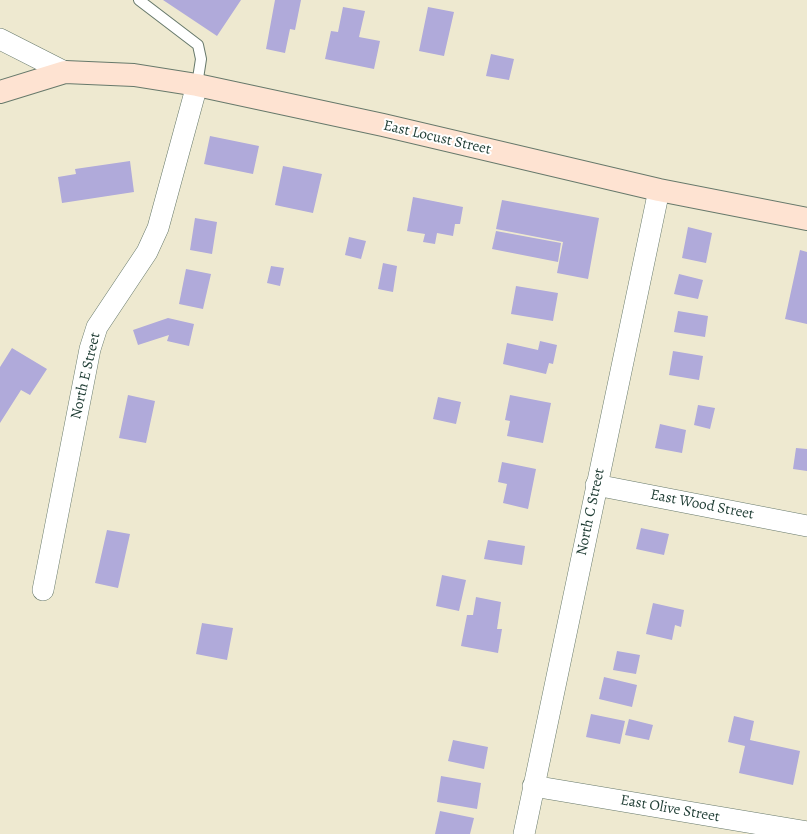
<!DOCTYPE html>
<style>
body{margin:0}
canvas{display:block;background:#eee9d0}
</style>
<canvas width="807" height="834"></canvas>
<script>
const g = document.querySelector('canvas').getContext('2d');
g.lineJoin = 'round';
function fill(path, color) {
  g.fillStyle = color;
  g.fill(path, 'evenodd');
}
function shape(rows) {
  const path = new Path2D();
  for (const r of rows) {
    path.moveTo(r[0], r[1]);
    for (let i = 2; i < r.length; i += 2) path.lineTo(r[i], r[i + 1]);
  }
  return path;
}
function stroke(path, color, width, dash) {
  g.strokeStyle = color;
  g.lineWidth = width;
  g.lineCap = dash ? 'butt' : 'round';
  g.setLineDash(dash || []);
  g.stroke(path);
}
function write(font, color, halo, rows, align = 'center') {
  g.font = font + ' Alegreya,serif';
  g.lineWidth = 4;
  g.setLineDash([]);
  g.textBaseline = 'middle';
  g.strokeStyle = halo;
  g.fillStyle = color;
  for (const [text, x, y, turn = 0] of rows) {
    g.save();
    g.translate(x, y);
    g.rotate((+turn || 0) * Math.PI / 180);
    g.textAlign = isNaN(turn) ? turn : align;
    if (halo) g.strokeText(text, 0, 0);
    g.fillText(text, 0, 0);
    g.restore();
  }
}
fill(shape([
 [163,0,241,0,217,36],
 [275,0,301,0,295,30,290,29,285,53,266,49],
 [343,7,365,11,359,37,380,41,374,69,325,59,331,31,338,32],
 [428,7,454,12,444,56,419,51],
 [491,54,514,59,509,80,486,76],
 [210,136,259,146,253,174,204,164],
 [130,161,134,192,62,203,58,177,76,174,75,169],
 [283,166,322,174,313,213,275,205],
 [413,197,463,207,460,224,455,224,453,236,437,233,435,244,423,242,425,234,407,231],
 [502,200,599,218,588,279,557,273,563,242,496,229],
 [195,218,217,222,212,254,190,250],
 [688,227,712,233,706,263,682,258],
 [496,231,561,243,558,262,492,249],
 [349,237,366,241,361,259,345,255],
 [800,250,807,252,807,324,785,319],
 [383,263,397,266,393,292,378,289],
 [271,266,284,268,280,286,267,283],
 [186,269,211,274,203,309,179,304],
 [679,274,703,280,698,299,674,294],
 [516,286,558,293,553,321,511,314],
 [678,311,708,316,705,337,674,332],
 [168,318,194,324,189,346,167,341,169,335,138,345,133,330],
 [540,341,557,345,553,364,549,363,546,374,503,364,507,343,538,350],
 [12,348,47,369,30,395,21,390,0,423,0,367],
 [673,351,703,356,699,380,669,375],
 [128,395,155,401,146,443,119,438],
 [510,395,551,403,543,443,507,436,510,421,505,420],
 [438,397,461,402,456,424,433,419],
 [698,405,715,408,710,429,694,425],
 [660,424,686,430,682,453,655,448],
 [796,448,807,449,807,471,793,469],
 [502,462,536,469,528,509,503,503,507,484,498,482],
 [641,528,669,534,664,555,636,549],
 [107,530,130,534,118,588,95,583],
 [488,540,525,546,522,565,484,559],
 [442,575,466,580,459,611,436,606],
 [476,597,501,602,497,629,502,629,498,653,461,646,467,615,473,615],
 [653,603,684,610,681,627,675,625,672,640,646,634],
 [202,623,233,628,227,660,196,654],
 [617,651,640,655,636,674,613,670],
 [604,677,637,685,632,707,599,699],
 [591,714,625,721,620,744,586,737],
 [734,716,754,721,750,740,800,751,793,785,739,773,745,746,728,742],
 [629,719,653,725,649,740,625,735],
 [453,740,488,747,484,769,448,761],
 [441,776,481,783,477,809,437,802],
 [440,811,474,818,470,834,435,834]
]), '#b0aada');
const service = shape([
 [139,0,198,45,201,59,197,85]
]);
const minor = shape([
 [0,39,65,72],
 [596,485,807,526],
 [43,590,90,349,97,327,147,252,158,228,197,85],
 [533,786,807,832],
 [524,834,659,190]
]);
const secondary = shape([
 [0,92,65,72,134,75,197,85,383,125,659,190,807,219]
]);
stroke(service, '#67796b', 12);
stroke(minor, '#67796b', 22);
stroke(secondary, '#67796b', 24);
stroke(service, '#fff', 10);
stroke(minor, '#fff', 21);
stroke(secondary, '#fee3d2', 22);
write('15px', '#1f3d34', '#fff', [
 ["East Locust Street",437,138,13],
 ["North E Street",86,376,-77],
 ["East Wood Street",702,505,11],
 ["North C Street",591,512,-78],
 ["East Olive Street",670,809,10]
]);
</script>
